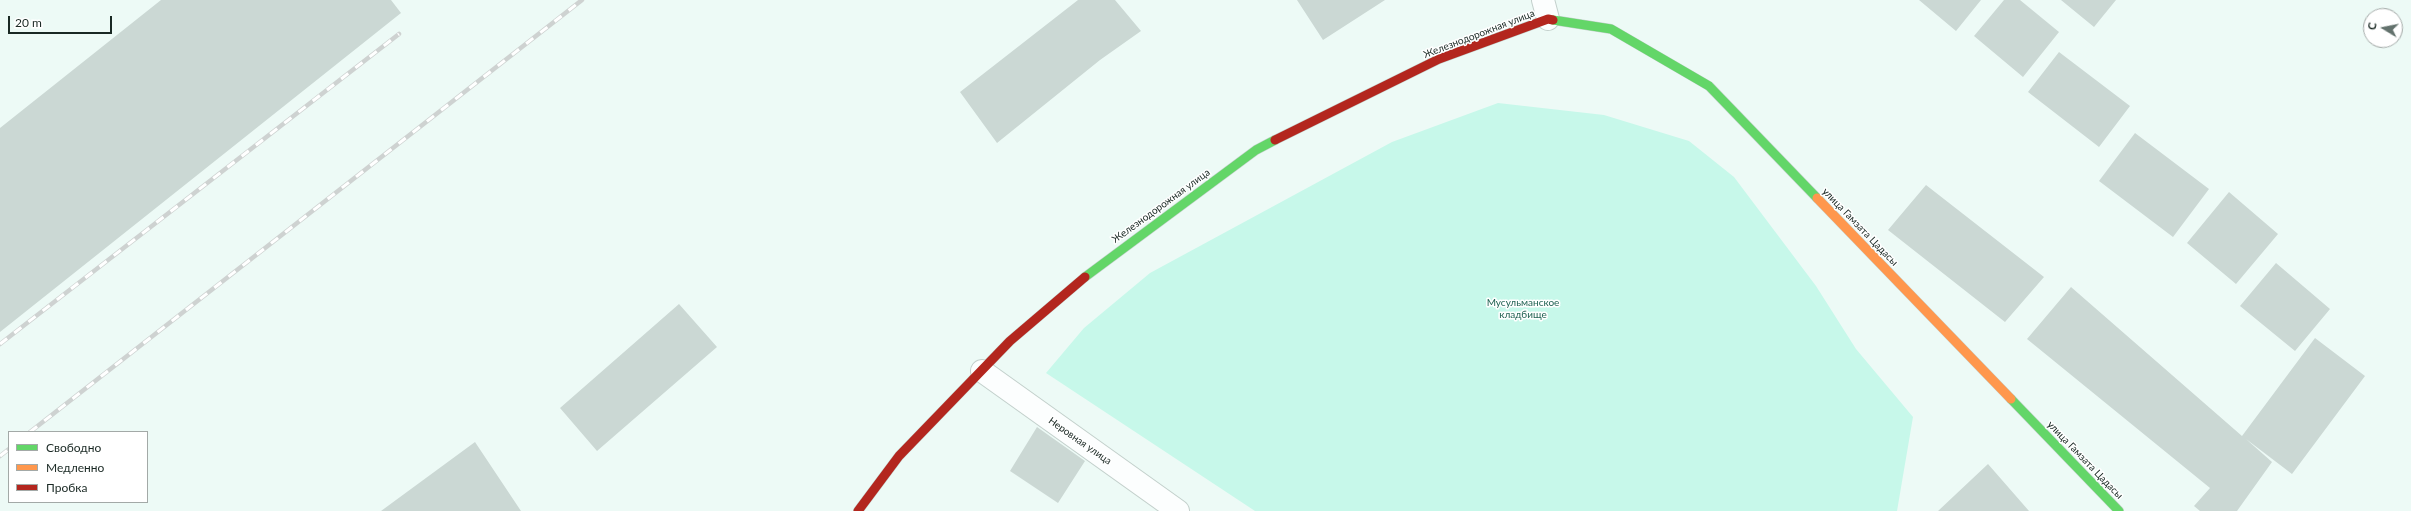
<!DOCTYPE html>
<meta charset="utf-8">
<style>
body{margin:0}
#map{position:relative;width:2411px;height:511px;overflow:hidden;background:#edfaf6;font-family:Lato,sans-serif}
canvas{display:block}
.legend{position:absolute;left:8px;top:431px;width:140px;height:72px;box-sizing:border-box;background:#fff;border:1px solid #a3a9a7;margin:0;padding:5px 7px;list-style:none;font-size:12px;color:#192823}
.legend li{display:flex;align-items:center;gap:8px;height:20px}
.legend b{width:20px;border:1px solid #a3a9a7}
.north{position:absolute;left:2363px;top:8px;width:40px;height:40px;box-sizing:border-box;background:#fff;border:1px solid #a3a9a7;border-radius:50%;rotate:280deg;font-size:11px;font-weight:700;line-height:16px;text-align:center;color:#192823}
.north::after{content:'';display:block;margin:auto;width:14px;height:18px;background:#63726d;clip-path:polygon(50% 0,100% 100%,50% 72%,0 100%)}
.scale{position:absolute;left:8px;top:16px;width:104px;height:18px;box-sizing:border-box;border:2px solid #192823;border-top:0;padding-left:5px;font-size:12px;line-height:14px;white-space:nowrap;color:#192823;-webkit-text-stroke:3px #fff;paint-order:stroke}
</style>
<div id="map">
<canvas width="2411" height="511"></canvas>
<ul class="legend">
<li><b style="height:5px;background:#63d668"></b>Свободно</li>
<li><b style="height:5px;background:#ff974d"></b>Медленно</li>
<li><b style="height:5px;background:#b3261e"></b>Пробка</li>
</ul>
<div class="north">С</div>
<div class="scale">20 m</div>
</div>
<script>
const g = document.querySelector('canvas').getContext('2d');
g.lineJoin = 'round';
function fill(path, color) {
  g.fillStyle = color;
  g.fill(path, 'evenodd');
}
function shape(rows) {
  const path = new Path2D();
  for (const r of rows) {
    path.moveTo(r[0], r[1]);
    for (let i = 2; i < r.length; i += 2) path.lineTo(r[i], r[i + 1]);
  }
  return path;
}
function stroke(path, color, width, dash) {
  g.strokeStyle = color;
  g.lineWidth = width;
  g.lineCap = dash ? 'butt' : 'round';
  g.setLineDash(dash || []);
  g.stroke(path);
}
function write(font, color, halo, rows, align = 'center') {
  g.font = font + ' Lato,sans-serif';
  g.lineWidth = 3;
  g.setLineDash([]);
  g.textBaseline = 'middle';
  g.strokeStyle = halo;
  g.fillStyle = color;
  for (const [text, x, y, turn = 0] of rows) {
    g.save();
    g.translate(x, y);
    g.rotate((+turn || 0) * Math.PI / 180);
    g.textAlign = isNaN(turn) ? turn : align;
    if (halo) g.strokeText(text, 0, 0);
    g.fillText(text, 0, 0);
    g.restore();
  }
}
fill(shape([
 [1498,103,1604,115,1689,141,1734,177,1816,286,1856,349,1913,417,1897,511,1255,511,1046,373,1084,328,1150,273,1392,142]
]), '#c7f8ea');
fill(shape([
 [161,0,391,0,401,13,0,332,0,128],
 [1078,0,1115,0,1141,31,1100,60,997,143,960,92],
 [1297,0,1385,0,1323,40],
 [1919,0,1981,0,1956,31],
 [2004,0,2020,0,2059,32,2023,77,1974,36],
 [2061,0,2116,0,2094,27],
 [2059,52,2130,106,2099,147,2028,92],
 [2135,133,2209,189,2173,237,2099,181],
 [1926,185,2044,277,2005,322,1888,230],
 [2229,192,2278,234,2236,284,2187,243],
 [2276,263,2330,309,2295,351,2240,306],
 [2071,287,2242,436,2315,338,2365,376,2292,474,2246,439,2272,462,2237,511,2200,511,2194,506,2210,488,2027,339],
 [679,304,717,347,597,451,560,408],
 [1037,427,1085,461,1058,503,1010,471],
 [475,442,521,511,381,511],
 [1988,464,2029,511,1938,511]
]), '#cbd8d4');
const street = shape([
 [1543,0,1548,19],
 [982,371,1178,511]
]);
const fast = shape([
 [1553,20,1611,29,1709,86,1817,198],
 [1085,277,1256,150,1275,140],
 [2011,399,2119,511]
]);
const slow = shape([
 [1817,198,2011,399]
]);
const jam = shape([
 [1275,140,1439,59,1548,19,1553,20],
 [858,511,899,456,1010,341,1085,277]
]);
stroke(street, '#c3d0cc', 24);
stroke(fast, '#c3d0cc', 10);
stroke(slow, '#c3d0cc', 10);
stroke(jam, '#c3d0cc', 10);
stroke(street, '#fcfefe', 22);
stroke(fast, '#63d668', 9);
stroke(slow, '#ff974d', 9);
stroke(jam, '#b3261e', 9);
const rail = shape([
 [0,344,399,34],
 [30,432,582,0],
 [0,456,9,449]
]);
stroke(rail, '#ced2d1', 4.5);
stroke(rail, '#fff', 3, [9]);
write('10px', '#192823', '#fff', [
 ["Железнодорожная улица",1479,34,-21],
 ["Железнодорожная улица",1161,206,-36],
 ["улица Гамзата Цадасы",1860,227,46],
 ["Неровная улица",1080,441,35],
 ["улица Гамзата Цадасы",2085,460,46]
]);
write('10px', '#216353', '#fff', [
 ["Мусульманское",1523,303],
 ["кладбище",1523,315]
]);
</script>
